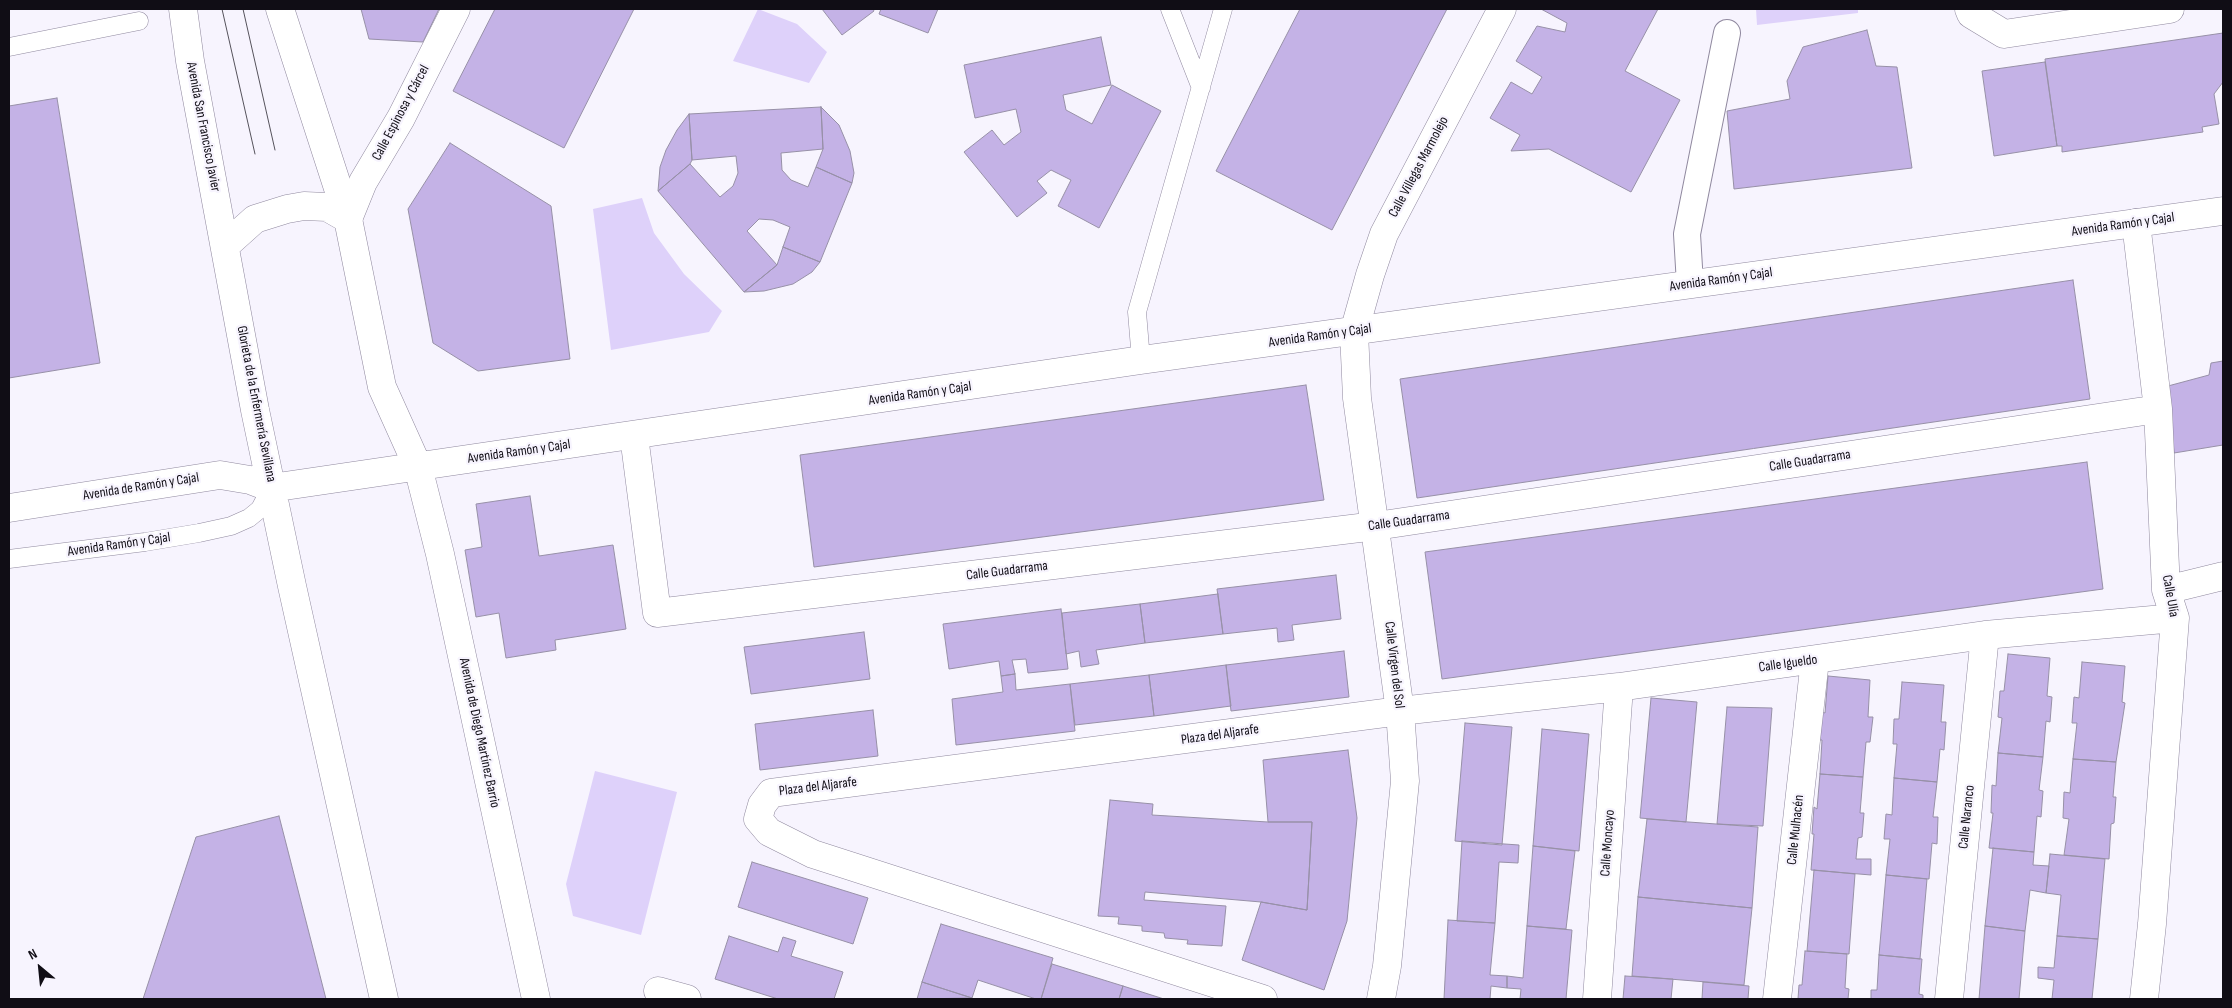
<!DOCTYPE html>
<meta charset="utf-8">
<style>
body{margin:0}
#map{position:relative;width:2232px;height:1008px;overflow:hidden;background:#f7f4fe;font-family:"Sofia Sans Condensed",sans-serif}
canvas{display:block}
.frame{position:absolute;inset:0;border:10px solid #100d15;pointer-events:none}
.north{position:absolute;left:15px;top:943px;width:50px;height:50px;-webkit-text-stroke:4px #f7f4fe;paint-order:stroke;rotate:332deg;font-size:14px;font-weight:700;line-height:20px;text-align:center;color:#100d15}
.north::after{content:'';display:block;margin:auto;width:18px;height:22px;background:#100d15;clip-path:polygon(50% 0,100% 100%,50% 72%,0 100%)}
</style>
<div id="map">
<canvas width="2232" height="1008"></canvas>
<div class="frame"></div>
<div class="north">N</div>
</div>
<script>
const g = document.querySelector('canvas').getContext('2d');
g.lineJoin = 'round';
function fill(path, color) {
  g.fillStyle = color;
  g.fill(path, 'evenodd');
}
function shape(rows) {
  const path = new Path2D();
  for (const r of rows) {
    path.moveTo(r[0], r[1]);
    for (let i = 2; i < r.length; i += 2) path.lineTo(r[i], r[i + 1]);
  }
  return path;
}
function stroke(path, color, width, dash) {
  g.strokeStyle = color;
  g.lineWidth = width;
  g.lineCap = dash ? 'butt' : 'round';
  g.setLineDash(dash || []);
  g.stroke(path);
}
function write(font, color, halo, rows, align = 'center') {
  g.font = font + ' "Sofia Sans Condensed",sans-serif';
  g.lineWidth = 4.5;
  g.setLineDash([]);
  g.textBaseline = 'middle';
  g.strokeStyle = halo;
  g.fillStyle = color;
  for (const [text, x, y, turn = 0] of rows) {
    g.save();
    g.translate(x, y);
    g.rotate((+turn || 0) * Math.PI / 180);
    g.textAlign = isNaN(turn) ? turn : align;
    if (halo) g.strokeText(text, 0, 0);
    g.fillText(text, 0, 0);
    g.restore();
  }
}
fill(shape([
 [758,9,797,24,827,52,809,83,733,61],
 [1756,9,1858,9,1858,13,1757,25],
 [642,198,654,233,684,274,722,311,709,332,611,350,593,209],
 [595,771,677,792,641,935,573,916,566,884]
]), '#ded1fa');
const building = shape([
 [361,9,439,9,423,42,369,39,361,9],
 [495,9,634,9,564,148,453,91,495,9],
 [822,9,873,9,874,11,842,35,822,9],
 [881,9,938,9,928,33,879,14,881,9],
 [1300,9,1447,9,1332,230,1216,171,1300,9],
 [1541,9,1658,9,1625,71,1680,100,1631,192,1549,149,1511,151,1520,135,1490,118,1511,82,1532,94,1542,77,1516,61,1537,26,1565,32,1567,23,1541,9],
 [1867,30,1876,66,1897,67,1912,168,1734,189,1727,111,1790,99,1787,81,1803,47,1867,30],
 [2223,33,2223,82,2214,94,2219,124,2202,127,2203,132,2062,152,2062,146,2057,146,2045,59,2223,33],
 [1101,37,1111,85,1063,95,1066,110,1092,124,1112,85,1161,111,1099,228,1058,206,1071,180,1051,170,1037,181,1047,193,1017,217,964,152,992,130,1004,145,1021,132,1016,109,975,118,964,65,1101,37],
 [2045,62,2057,146,1994,156,1982,71,2045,62],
 [57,98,100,363,9,378,9,106,57,98],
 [821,107,823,149,781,153,782,170,791,180,808,187,816,167,852,183,820,262,783,247,790,227,773,220,759,219,747,231,777,265,744,292,658,191,690,164,720,197,733,186,738,173,736,156,692,160,689,114,821,107],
 [821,107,839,125,850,151,854,173,852,183,816,167,823,149,821,107],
 [689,114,692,160,690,164,658,191,660,167,666,150,677,130,689,114],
 [450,143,551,206,570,359,478,371,433,343,408,209,450,143],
 [783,247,820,262,812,272,793,284,764,291,744,292,777,265,783,247],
 [2073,280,2090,399,1417,498,1400,379,2073,280],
 [2223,361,2223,445,2174,453,2168,386,2209,375,2211,363,2223,361],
 [1306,385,1324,500,814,567,800,455,1306,385],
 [2087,462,2103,589,1442,679,1425,552,2087,462],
 [530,496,539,556,613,545,626,629,555,640,556,650,506,658,499,613,476,617,465,550,482,547,476,504,530,496],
 [1336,575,1341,619,1292,625,1294,640,1278,642,1277,628,1223,634,1217,589,1336,575],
 [1218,594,1223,634,1145,643,1140,604,1218,594],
 [1140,604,1145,643,1096,650,1099,664,1081,667,1079,651,1066,654,1062,613,1140,604],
 [1061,609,1068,669,1028,673,1026,659,1012,660,1015,674,1001,676,999,661,949,669,943,624,1061,609],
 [864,632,870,679,751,694,744,647,864,632],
 [1344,651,1349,697,1231,711,1226,665,1344,651],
 [2008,654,2050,658,2047,696,2052,697,2050,722,2046,721,2043,757,1998,753,2002,718,1998,717,2000,691,2004,691,2008,654],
 [2082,662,2125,666,2122,702,2125,703,2116,762,2073,759,2077,723,2072,723,2074,697,2079,698,2082,662],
 [1226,665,1231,706,1154,716,1149,675,1226,665],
 [1015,674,1016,690,1070,684,1075,731,956,745,952,699,1003,692,1001,676,1015,674],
 [1149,675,1154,716,1075,725,1070,684,1149,675],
 [1828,676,1870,680,1868,717,1873,717,1870,742,1866,742,1863,777,1820,774,1822,740,1820,740,1822,712,1825,713,1828,676],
 [1902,682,1944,685,1941,722,1946,722,1944,750,1940,749,1937,782,1894,778,1897,744,1893,744,1894,719,1899,719,1902,682],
 [1651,698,1697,702,1686,822,1640,818,1651,698],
 [1727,707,1772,708,1763,826,1717,824,1727,707],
 [873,710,878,756,760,770,755,724,873,710],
 [1465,723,1512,727,1502,845,1455,841,1465,723],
 [1542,729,1589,734,1579,851,1533,846,1542,729],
 [1348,750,1357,818,1347,921,1324,990,1242,960,1261,902,1307,910,1312,822,1268,822,1263,760,1348,750],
 [1998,753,2043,757,2039,790,2043,791,2041,817,2037,816,2034,852,1989,848,1993,813,1991,813,1992,785,1996,786,1998,753],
 [2073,759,2116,762,2113,797,2116,797,2114,823,2111,824,2109,859,2064,855,2069,819,2063,818,2064,792,2070,793,2073,759],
 [1820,774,1863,777,1860,813,1864,813,1862,837,1858,838,1856,859,1871,859,1871,875,1811,870,1814,834,1812,834,1814,807,1817,809,1820,774],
 [1894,778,1937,782,1933,817,1938,817,1937,844,1932,843,1929,879,1886,875,1890,839,1884,839,1886,814,1892,815,1894,778],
 [1110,800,1153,804,1152,815,1268,822,1312,822,1307,910,1261,902,1145,892,1144,900,1226,906,1222,946,1187,944,1188,940,1165,938,1164,933,1142,931,1142,926,1118,924,1119,917,1098,916,1110,800],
 [279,816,326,999,143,999,196,837,279,816],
 [1647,819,1758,827,1752,908,1638,897,1647,819],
 [1462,841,1519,845,1518,863,1499,862,1495,923,1457,921,1462,841],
 [1533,846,1575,851,1566,929,1527,926,1533,846],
 [1993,848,2034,852,2033,865,2049,866,2046,893,2030,890,2025,931,1985,926,1993,848],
 [2050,854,2105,859,2098,939,2057,936,2061,895,2046,893,2050,854],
 [752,862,868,898,853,944,738,907,752,862],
 [1814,870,1855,874,1849,954,1807,951,1814,870],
 [1886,875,1927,879,1920,959,1879,955,1886,875],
 [1638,897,1752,908,1744,985,1632,976,1638,897],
 [1448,920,1495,923,1490,975,1507,976,1507,988,1491,986,1490,999,1444,999,1448,920],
 [941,924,1053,958,1041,999,1036,999,978,980,972,998,922,982,941,924],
 [1527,926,1572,930,1566,999,1520,999,1521,989,1507,988,1507,976,1523,978,1527,926],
 [1985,926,2025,931,2019,999,1979,999,1985,926],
 [729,936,778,952,783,937,796,941,791,956,843,972,834,999,778,999,715,979,729,936],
 [2057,936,2098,939,2092,999,2052,999,2054,980,2038,978,2038,967,2054,968,2057,936],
 [1805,951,1847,954,1845,988,1849,989,1848,999,1798,999,1799,985,1802,985,1805,951],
 [1879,955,1922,959,1919,994,1923,995,1923,999,1871,999,1871,990,1877,990,1879,955],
 [1052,964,1123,986,1119,999,1041,999,1052,964],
 [1625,976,1673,979,1671,999,1623,999,1625,976],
 [922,982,972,998,917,999,922,982],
 [1703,982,1749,986,1748,999,1702,999,1703,982],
 [1123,986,1164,999,1119,999,1123,986]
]);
fill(building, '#c4b2e6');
stroke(building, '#9790a7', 1);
const service = shape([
 [1170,9,1201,88],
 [9,47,139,21],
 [1141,360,1137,312,1223,9],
 [9,559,145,542,199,533,231,526,249,518,260,509,271,488]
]);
const pedestrian = shape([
 [1690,284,1687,234,1727,33]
]);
const minor = shape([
 [1969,9,1971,14,2004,34,2170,9],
 [348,219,363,182,401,118,456,9],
 [2136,223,2158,409,2166,590,2175,618,2152,924,2144,999],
 [1354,332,1370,275,1384,234,1502,9],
 [634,436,657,613,1376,526,2158,409],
 [2166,590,2223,576],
 [658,991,687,999],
 [1263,999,813,854,769,832,758,819,762,805,771,793,1400,711,1619,687,1985,635,2175,618],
 [1597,999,1619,687],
 [1777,999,1815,660],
 [1949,999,1985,635]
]);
const tertiary = shape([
 [1354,332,1357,398,1400,711,1405,781,1387,966,1381,999]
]);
const primary = shape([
 [183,9,190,61,255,410,292,586,384,999],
 [280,9,348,219,382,387,418,467,440,554,536,999],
 [226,245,255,219,287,209,304,206,327,207,348,219],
 [9,508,220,475,250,480,271,488,1141,360,2223,211]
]);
stroke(service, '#90899f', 19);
stroke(pedestrian, '#90899f', 28);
stroke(minor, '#90899f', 29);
stroke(tertiary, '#90899f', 29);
stroke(primary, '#90899f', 29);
stroke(service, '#fff', 18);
stroke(pedestrian, '#fff', 26);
stroke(minor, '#fff', 28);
stroke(tertiary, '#fff', 28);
stroke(primary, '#fff', 28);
stroke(shape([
 [222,9,255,154],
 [243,9,275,150]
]), '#55525b', 1);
write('14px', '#100d15', '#f7f4fe', [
 ["Calle Espinosa y Cárcel",401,113,-62],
 ["Avenida San Francisco Javier",203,127,79],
 ["Calle Villegas Marmolejo",1419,167,-62],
 ["Avenida Ramón y Cajal",2123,225,-8],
 ["Avenida Ramón y Cajal",1721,280,-8],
 ["Avenida Ramón y Cajal",1320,336,-8],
 ["Avenida Ramón y Cajal",920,394,-8],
 ["Glorieta de la Enfermería Sevillana",256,404,79],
 ["Avenida Ramón y Cajal",519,452,-8],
 ["Calle Guadarrama",1810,461,-9],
 ["Avenida de Ramón y Cajal",141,487,-9],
 ["Calle Guadarrama",1409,521,-8],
 ["Avenida Ramón y Cajal",119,545,-8],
 ["Calle Guadarrama",1007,571,-7],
 ["Calle Ulía",2170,596,80],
 ["Calle Igueldo",1788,664,-8],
 ["Calle Virgen del Sol",1394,665,83],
 ["Avenida de Diego Martínez Barrio",479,733,78],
 ["Plaza del Aljarafe",1220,735,-8],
 ["Plaza del Aljarafe",818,787,-7],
 ["Calle Naranco",1967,817,-84],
 ["Calle Mulhacén",1796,830,-84],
 ["Calle Moncayo",1608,843,-86]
]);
</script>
